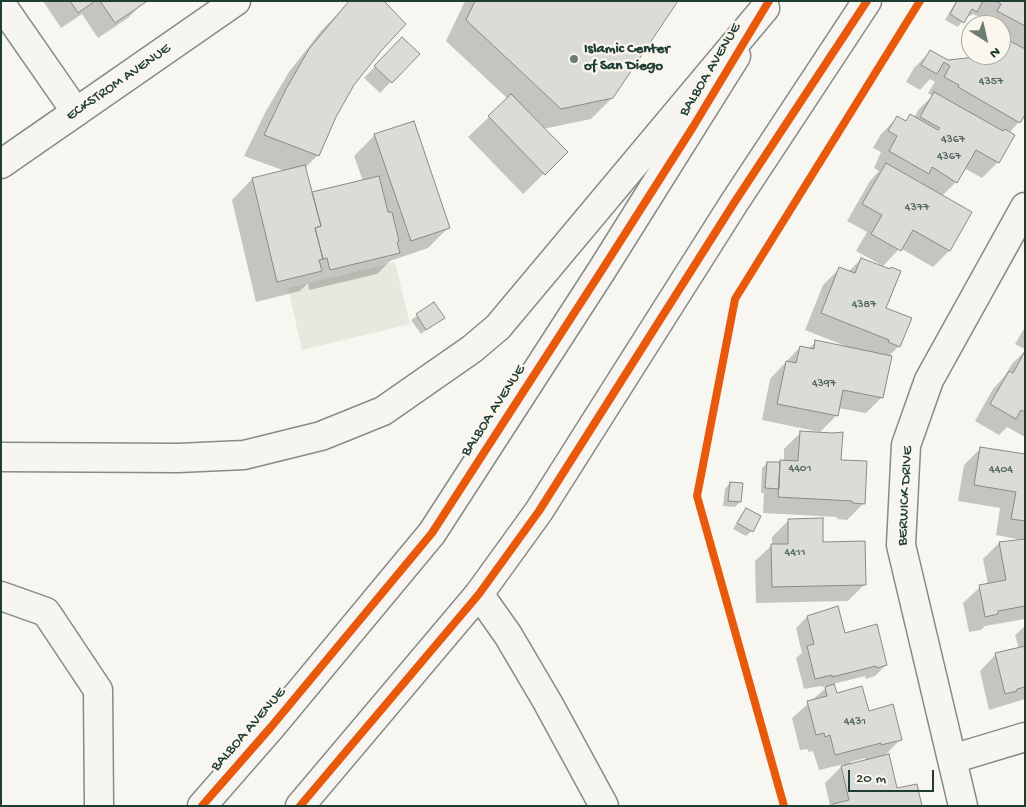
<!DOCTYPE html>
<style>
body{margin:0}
#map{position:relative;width:1026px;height:807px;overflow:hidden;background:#f8f6f0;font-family:"Gochi Hand",sans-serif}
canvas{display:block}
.frame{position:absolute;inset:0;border:2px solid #1f3d34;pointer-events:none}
.north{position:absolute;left:961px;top:15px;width:50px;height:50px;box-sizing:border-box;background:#fbf7ec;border:1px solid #a3ada2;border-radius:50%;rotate:145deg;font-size:14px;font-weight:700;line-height:20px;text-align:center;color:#1f3d34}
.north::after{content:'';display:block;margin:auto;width:18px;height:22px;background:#6b7e76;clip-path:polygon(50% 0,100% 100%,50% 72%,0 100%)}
.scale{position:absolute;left:848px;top:770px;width:86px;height:22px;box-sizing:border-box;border:2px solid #1f3d34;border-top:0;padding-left:6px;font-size:15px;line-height:18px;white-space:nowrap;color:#1f3d34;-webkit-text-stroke:4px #fbf7ec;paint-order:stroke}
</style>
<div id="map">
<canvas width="1026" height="807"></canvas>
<div class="frame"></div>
<div class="north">N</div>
<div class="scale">20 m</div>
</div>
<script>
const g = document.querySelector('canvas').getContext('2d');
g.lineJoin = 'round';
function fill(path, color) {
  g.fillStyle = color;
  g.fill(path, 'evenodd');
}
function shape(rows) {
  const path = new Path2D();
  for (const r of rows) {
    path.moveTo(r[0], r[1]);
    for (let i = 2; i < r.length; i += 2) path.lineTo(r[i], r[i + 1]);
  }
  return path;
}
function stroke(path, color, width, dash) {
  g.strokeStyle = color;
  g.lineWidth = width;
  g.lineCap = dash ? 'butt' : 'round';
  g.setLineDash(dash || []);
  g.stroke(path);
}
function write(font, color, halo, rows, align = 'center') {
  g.font = font + ' "Gochi Hand",sans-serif';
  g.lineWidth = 4.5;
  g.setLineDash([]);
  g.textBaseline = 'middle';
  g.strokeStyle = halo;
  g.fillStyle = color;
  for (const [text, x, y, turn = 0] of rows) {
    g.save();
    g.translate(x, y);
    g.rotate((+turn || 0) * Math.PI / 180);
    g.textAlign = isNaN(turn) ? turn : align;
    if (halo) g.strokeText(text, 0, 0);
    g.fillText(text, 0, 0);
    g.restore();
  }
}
fill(shape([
 [395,262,410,324,302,350,288,288]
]), '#e8e8df');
fill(shape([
 [43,1,145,1,128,18,98,38,82,14,61,28],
 [350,1,381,50,353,84,335,117,318,155,305,168,311,194,363,181,354,156,375,135,449,227,428,248,390,261,377,274,309,290,308,283,300,291,256,302,232,200,252,179,285,171,244,156,266,111,289,72,321,31],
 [465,1,677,1,612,98,591,119,543,129,566,152,523,194,468,137,508,99,446,41],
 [956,1,1025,1,1025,113,1019,122,1009,133,998,162,982,178,964,168,956,182,942,196,970,213,949,251,933,267,900,248,883,266,856,251,867,232,847,221,870,181,879,171,874,168,881,152,873,148,881,134,897,118,904,122,910,116,914,118,918,110,932,96,928,93,935,82,930,79,920,90,906,82,914,68,930,52,947,61,981,59,985,55,1001,55,1001,52,1010,43,1001,38,1001,25,983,25,985,20,973,14,970,16,967,15,958,27,945,20],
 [402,39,418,54,380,93,364,78],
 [861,259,885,309,899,346,889,356,882,397,866,413,838,408,837,415,820,432,762,420,770,379,800,347,808,349,816,342,847,348,848,347,805,330,823,285,840,268,848,272],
 [434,304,443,317,421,334,411,320],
 [1025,327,1025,349,1015,344],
 [1025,351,1025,437,1007,427,999,435,975,421,993,389,1004,377,1012,364],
 [801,432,840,461,863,504,847,520,837,519,837,517,763,513,764,493,761,493,762,468,767,463,784,462,784,449],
 [980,449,1025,456,1025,619,985,626,981,630,969,632,963,603,980,587,988,585,983,559,999,543,1022,540,996,535,1000,508,958,501,964,465],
 [730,483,740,502,735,507,723,506,725,489],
 [746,510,752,531,746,536,733,529,741,515],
 [788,521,822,543,865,584,848,601,756,603,755,561,772,545,772,537],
 [825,612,844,634,886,665,875,676,866,679,865,676,833,684,836,694,868,712,901,739,884,756,896,790,921,806,830,806,825,783,844,764,819,770,813,751,809,752,807,749,800,750,792,718,828,686,821,687,821,686,804,689,796,658,802,653,796,628,807,617],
 [865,758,865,761,851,765,850,762],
 [1025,626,1025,699,989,710,980,671,996,654,1019,649,1015,635]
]), '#0003');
const building = shape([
 [70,1,95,1,78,13,70,1],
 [100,1,146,1,146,2,115,23,100,1],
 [349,1,384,1,406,24,381,51,354,85,336,117,319,156,264,135,286,89,309,49,349,1],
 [475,1,678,1,613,98,561,109,466,20,475,1],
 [957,1,983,1,977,12,972,9,964,23,950,14,957,1],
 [996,1,1025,1,1025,26,997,11,1001,4,996,1],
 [402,37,420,54,392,83,374,66,402,37],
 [1010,41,1025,49,1025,115,1020,123,958,87,959,85,944,77,950,66,944,62,937,74,921,65,930,50,948,60,976,57,977,55,984,59,987,55,1001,55,1001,51,1004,52,1010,41],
 [934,92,1003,131,1005,129,1015,135,999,163,976,150,957,183,932,167,929,174,889,151,897,136,888,131,897,116,906,121,910,114,938,130,940,128,920,117,934,92],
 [511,94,568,152,545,175,488,116,511,94],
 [414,121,450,228,411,241,374,134,414,121],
 [886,163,972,212,950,251,913,230,901,251,871,234,882,215,862,204,886,163],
 [305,165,321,226,315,228,323,259,319,260,322,271,277,282,252,178,305,165],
 [379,176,388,212,392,212,399,241,397,242,400,253,330,270,327,258,323,259,315,228,321,226,312,192,379,176],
 [861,258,890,269,891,267,901,271,886,308,912,318,900,347,888,342,889,340,821,313,839,267,855,273,861,258],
 [434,302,445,318,426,330,416,314,434,302],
 [815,340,892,356,883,398,843,390,838,416,777,404,786,361,796,363,800,346,814,349,815,340],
 [1025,351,1025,412,1021,410,1016,419,990,404,1009,371,1013,373,1025,351],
 [800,431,832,433,843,432,841,460,867,461,865,504,852,503,852,501,778,497,780,460,798,461,800,431],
 [980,447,1025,454,1025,521,1011,519,1016,492,974,485,980,447],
 [767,462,780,462,779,489,765,488,767,462],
 [730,482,743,483,741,502,728,501,730,482],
 [746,508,761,516,753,532,737,523,746,508],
 [823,518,823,542,865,541,866,585,772,587,771,544,788,544,788,519,823,518],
 [1025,539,1025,606,998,611,998,614,985,617,979,585,1006,580,999,542,1025,539],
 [838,606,845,633,877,624,887,665,877,668,876,666,832,677,832,675,815,679,807,646,814,644,807,616,838,606],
 [1025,646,1025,687,1017,689,1017,691,1005,694,995,653,1025,646],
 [834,684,837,693,862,686,869,711,893,704,902,740,881,745,881,743,835,755,830,735,825,737,824,733,816,735,807,701,827,696,825,687,834,684],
 [889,754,897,788,917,784,922,806,834,806,833,804,849,800,841,766,889,754]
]);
fill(building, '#dbdbd7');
stroke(building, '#868b86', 1);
const street = shape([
 [1,4,76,112],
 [952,759,1025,737],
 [963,806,901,545,906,445,929,380,1025,207]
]);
const secondary = shape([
 [1,164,236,1]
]);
const primary = shape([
 [202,806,271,727,432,533,602,270,736,56],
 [300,806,479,594,539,511,734,203,867,1]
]);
const highway = shape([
 [1,457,178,458,244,455,321,436,383,411,472,349,498,327,765,8],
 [479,594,508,635,548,703,604,806],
 [1,596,46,612,98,690,99,806]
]);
stroke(street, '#868b86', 31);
stroke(secondary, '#868b86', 31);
stroke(primary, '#868b86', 31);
stroke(highway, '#868b86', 31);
stroke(street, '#f6f5f1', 28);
stroke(secondary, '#f6f5f1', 28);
stroke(primary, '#f6f5f1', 28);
stroke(highway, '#f6f5f1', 28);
stroke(shape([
 [202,806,271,727,432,533,602,270,693,127,769,1],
 [300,806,479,594,539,511,734,203,867,1],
 [784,806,697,496,735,299,920,1]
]), '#e8590c', 8);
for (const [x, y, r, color] of [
 [574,59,5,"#6b7e76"]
]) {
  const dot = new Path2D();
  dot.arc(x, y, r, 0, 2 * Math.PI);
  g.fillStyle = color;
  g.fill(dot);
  stroke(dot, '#fbf7ec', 2);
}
write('12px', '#4e645d', null, [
 ["4357",991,82],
 ["4367",953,140],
 ["4367",949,157],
 ["4377",917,208],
 ["4387",864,305],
 ["4397",824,384],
 ["4401",800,469],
 ["4404",1001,470],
 ["4411",795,553],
 ["4431",855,722]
]);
write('bold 15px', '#1f3d34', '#fbf7ec', [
 ["Islamic Center",584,50],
 ["of San Diego",584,67]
], 'left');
write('15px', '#1f3d34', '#fbf7ec', [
 ["BALBOA AVENUE",711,70,-59],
 ["ECKSTROM AVENUE",119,83,-35],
 ["BALBOA AVENUE",494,411,-57],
 ["BERWICK DRIVE",906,496,-87],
 ["BALBOA AVENUE",249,730,-49]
]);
</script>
